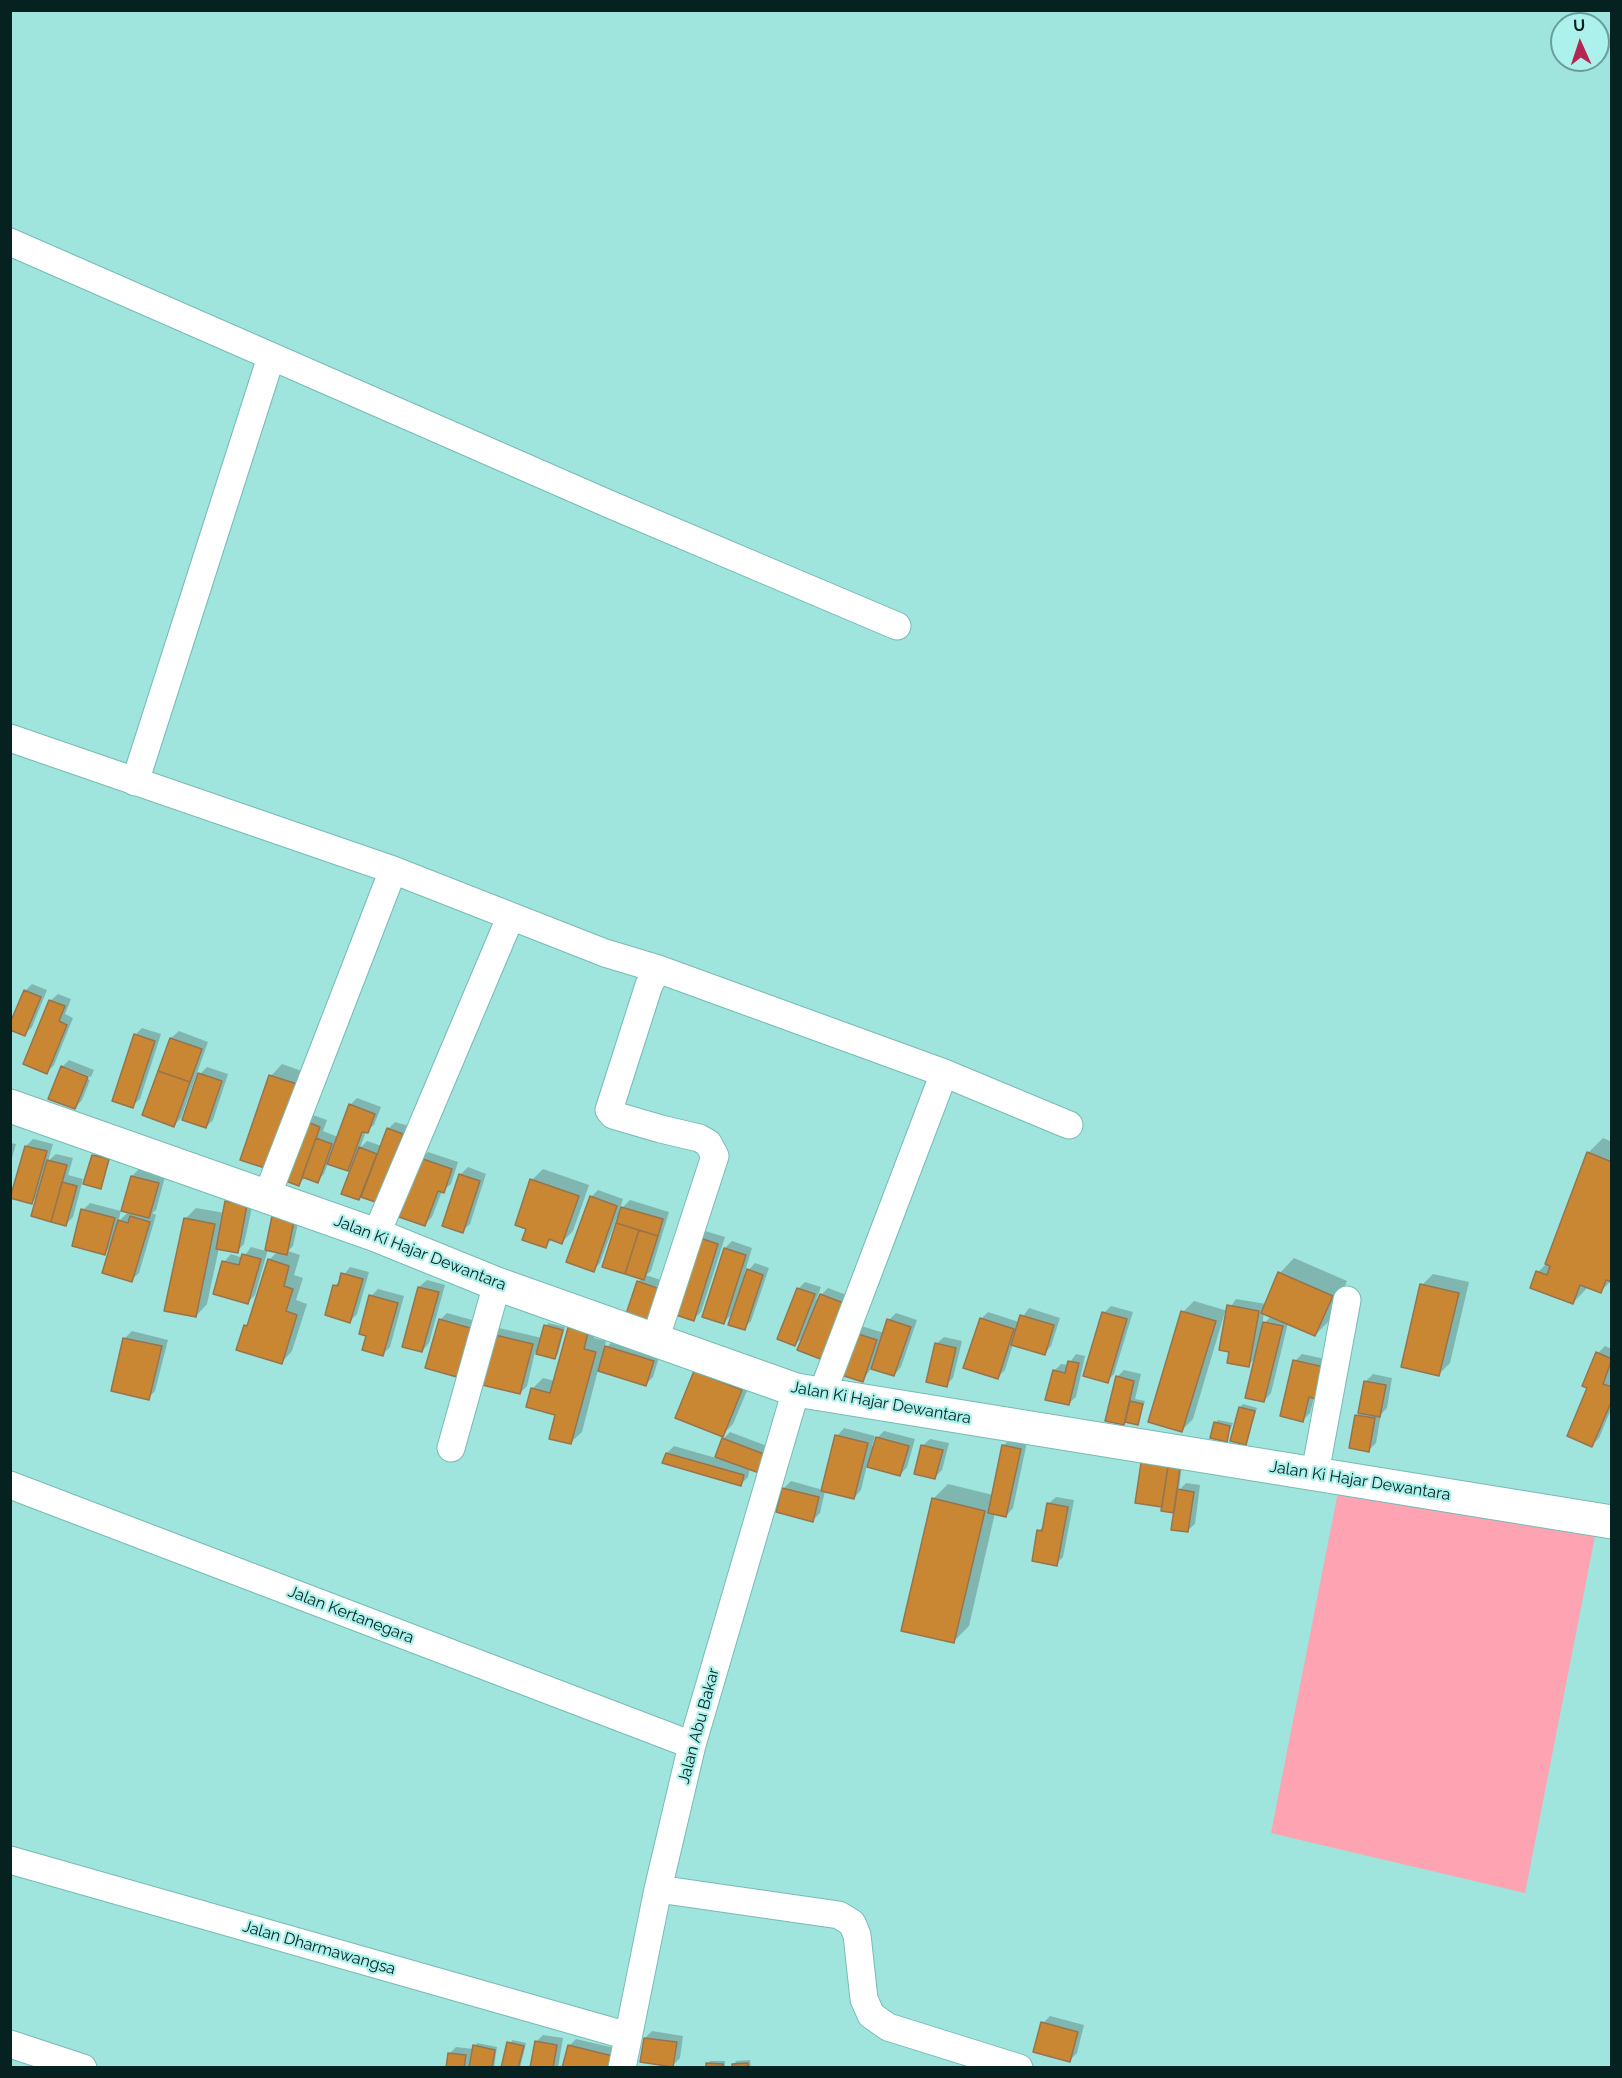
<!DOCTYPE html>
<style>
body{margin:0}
#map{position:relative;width:1622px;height:2078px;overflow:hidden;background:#9fe4dd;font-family:Raleway,sans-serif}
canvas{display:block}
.frame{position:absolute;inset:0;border:12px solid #052220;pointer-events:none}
.north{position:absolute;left:1550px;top:12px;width:60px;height:60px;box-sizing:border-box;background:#acf1eb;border:2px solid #699e9a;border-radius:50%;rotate:357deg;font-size:16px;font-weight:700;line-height:24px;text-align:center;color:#052220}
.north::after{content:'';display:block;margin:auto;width:21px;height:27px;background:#b52552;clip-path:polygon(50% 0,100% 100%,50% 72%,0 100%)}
</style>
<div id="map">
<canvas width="1622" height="2078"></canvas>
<div class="frame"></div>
<div class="north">U</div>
</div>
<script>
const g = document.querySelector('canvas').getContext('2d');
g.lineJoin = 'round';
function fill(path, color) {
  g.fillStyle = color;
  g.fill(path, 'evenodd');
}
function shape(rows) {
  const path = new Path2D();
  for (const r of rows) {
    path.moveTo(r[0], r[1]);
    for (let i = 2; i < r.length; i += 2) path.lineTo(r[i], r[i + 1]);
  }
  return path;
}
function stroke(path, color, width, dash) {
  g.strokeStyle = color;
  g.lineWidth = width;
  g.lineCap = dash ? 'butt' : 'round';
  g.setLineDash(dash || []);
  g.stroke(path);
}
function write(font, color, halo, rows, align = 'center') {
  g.font = font + ' Raleway,sans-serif';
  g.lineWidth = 4.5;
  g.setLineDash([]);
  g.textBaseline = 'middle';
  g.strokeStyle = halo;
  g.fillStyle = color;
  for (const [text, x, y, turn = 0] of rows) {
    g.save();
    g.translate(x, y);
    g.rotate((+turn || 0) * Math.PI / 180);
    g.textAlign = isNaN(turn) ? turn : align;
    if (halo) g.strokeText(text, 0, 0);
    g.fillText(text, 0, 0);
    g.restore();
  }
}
fill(shape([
 [1341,1477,1598,1521,1525,1893,1271,1833]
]), '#fda3b2');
fill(shape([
 [32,984,47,990,32,1027,25,1034,25,991],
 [58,994,71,999,65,1014,73,1018,54,1065,47,1072,50,1001],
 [142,1028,161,1034,140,1099,132,1106,135,1035],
 [179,1031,208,1042,181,1118,174,1125,144,1114,171,1038],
 [69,1060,94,1070,91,1077,63,1066],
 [282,1064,310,1074,242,1159,271,1076],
 [63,1066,63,1069,90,1080,82,1100,75,1108,62,1067],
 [207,1067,228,1074,213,1120,206,1127,200,1074],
 [357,1098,381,1107,374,1125,366,1131,360,1148,367,1141,382,1146,388,1129,395,1122,409,1126,377,1202,343,1193,354,1163,348,1170,328,1163,324,1174,317,1181,306,1177,298,1184,306,1122,313,1115,327,1120,323,1131,338,1137,350,1105],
 [1603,1138,1612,1142,1612,1280,1601,1291,1587,1288,1573,1303,1538,1272,1547,1263,1588,1153],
 [33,1139,53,1144,48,1161,56,1154,73,1158,68,1175,83,1179,73,1217,66,1224,38,1196,32,1202,26,1146],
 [10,1143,16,1144,10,1165],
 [428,1152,458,1162,451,1184,442,1191,432,1217,425,1224,421,1159],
 [96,1153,111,1156,101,1187,93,1156],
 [468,1167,486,1174,470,1224,462,1231,444,1225,461,1174],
 [139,1169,165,1177,156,1210,152,1213,156,1215,139,1273,131,1280,112,1245,105,1253,83,1210,90,1203,121,1211,118,1222,129,1211,132,1176],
 [543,1169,589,1185,573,1231,562,1242,553,1239,545,1246,528,1228,532,1180],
 [598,1190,623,1199,619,1211,630,1200,669,1212,651,1271,646,1275,672,1284,670,1290,638,1282,642,1278,617,1217,600,1263,593,1270,591,1197],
 [234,1195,254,1198,244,1244,237,1251,219,1248,207,1304,196,1316,185,1219,196,1208,225,1213,227,1202],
 [300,1214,293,1246,288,1251,300,1255,294,1275,303,1278,296,1300,307,1304,292,1351,281,1363,245,1326,250,1320,269,1260,278,1251,268,1249,255,1295,248,1302,224,1262,231,1254,243,1258,251,1247,266,1251,274,1217],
 [705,1231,725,1237,701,1312,693,1319,698,1238],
 [732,1241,752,1248,744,1275,755,1263,769,1268,751,1321,744,1328,734,1312,724,1322,704,1316,725,1248],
 [1294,1258,1347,1281,1330,1320,1315,1335,1288,1323,1271,1393,1264,1401,1256,1357,1249,1365,1231,1351,1225,1312,1193,1419,1182,1430,1183,1312,1194,1301,1228,1311,1236,1299,1266,1304,1280,1273],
 [1264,1313,1271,1316,1262,1326],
 [350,1267,369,1272,357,1314,350,1321,335,1286],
 [1433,1274,1469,1282,1450,1363,1439,1374,1422,1285],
 [427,1280,445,1285,429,1343,422,1351,403,1346,419,1287],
 [805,1282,821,1287,816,1300,828,1288,852,1297,795,1344,798,1289],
 [378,1289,404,1296,390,1347,383,1354,368,1335,371,1296],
 [1111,1306,1133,1312,1114,1374,1107,1381,1104,1313],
 [1029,1308,1060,1318,1051,1346,1044,1354,1013,1344,1005,1370,998,1377,981,1319,988,1312,1019,1322],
 [447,1313,483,1323,463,1377,440,1320],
 [896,1313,917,1320,901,1367,894,1375,872,1367,863,1380,840,1373,861,1326,884,1333,889,1320],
 [582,1314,599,1318,594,1338,606,1341,604,1350,614,1340,660,1354,653,1377,646,1384,598,1370,582,1432,570,1443,557,1414,532,1389,543,1378,555,1381],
 [548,1323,565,1327,558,1354,555,1357,535,1352,527,1386,520,1393,492,1335,499,1328,542,1338],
 [132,1331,168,1340,155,1391,148,1398,125,1338],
 [944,1337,962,1341,953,1378,946,1385,936,1344],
 [1605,1346,1612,1349,1612,1407,1599,1438,1592,1445,1589,1388,1598,1353],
 [1076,1354,1085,1356,1076,1397,1068,1404,1054,1371,1061,1364,1068,1365],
 [1302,1354,1330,1360,1314,1397,1310,1413,1303,1420,1295,1361],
 [706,1360,752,1379,733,1424,722,1435,677,1417],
 [1124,1370,1141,1374,1135,1399,1145,1401,1137,1424,1126,1421,1124,1424,1117,1377],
 [1373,1374,1392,1378,1387,1408,1381,1414,1376,1443,1369,1450,1356,1416,1360,1412,1366,1381],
 [1243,1404,1257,1408,1246,1444,1240,1407],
 [1218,1420,1233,1423,1226,1440,1215,1423],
 [844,1428,875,1436,872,1446,875,1447,877,1438,884,1431,915,1439,907,1467,900,1475,867,1465,861,1490,854,1498,825,1491,820,1513,813,1520,778,1511,784,1488,791,1481,823,1490,837,1436],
 [730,1432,775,1449,750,1468,748,1477,741,1484,667,1453,674,1446,716,1458,723,1439],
 [930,1439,949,1443,942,1470,935,1477,922,1446],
 [1010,1439,1027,1442,1013,1508,1006,1516,995,1513,969,1626,954,1641,933,1499,948,1484,993,1495,1003,1446],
 [1150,1456,1182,1465,1179,1490,1186,1483,1200,1485,1195,1524,1187,1531,1142,1463],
 [1056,1497,1074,1500,1063,1557,1056,1564,1039,1531,1044,1525,1048,1504],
 [1050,2016,1084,2025,1077,2053,1070,2060,1043,2023],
 [652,2031,683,2036,680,2058,673,2065,645,2038],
 [543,2035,563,2038,558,2068,531,2068,536,2042],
 [576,2039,623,2050,619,2068,569,2046],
 [512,2040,526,2043,520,2068,502,2068],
 [477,2043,497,2047,494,2068,447,2068,449,2054,456,2047,474,2049],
 [750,2060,751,2068,733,2068,736,2061],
 [710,2061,725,2061,725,2068,707,2068]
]), '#0003');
const building = shape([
 [24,990,41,997,25,1036,10,1030,10,1023,24,990],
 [49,1000,65,1006,59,1021,67,1025,47,1074,23,1064,49,1000],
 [134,1034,155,1041,133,1108,112,1101,134,1034],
 [170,1038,202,1049,190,1082,158,1071,170,1038],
 [61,1066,88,1077,75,1109,48,1099,61,1066],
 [158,1071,190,1082,174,1127,142,1115,158,1071],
 [198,1073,222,1081,206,1128,182,1120,198,1073],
 [269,1075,300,1085,271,1170,240,1160,269,1075],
 [349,1104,375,1114,368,1133,362,1132,348,1171,327,1164,349,1104],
 [305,1121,320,1127,299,1186,283,1180,305,1121],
 [387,1128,403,1134,378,1203,361,1197,387,1128],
 [316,1138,332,1144,318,1183,302,1177,316,1138],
 [25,1146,47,1151,32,1204,10,1198,25,1146],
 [359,1147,377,1154,359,1200,341,1194,359,1147],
 [1587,1152,1612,1162,1612,1282,1606,1280,1601,1293,1580,1285,1573,1304,1530,1288,1536,1271,1547,1275,1550,1266,1545,1264,1587,1152],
 [92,1155,109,1159,101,1189,83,1184,92,1155],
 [420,1158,452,1169,444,1193,438,1191,425,1226,399,1217,420,1158],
 [47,1160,67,1165,51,1222,31,1216,47,1160],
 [459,1174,480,1181,463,1233,442,1226,459,1174],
 [131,1176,159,1183,149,1218,121,1211,131,1176],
 [530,1179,579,1196,562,1244,549,1239,546,1248,522,1240,526,1229,515,1225,530,1179],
 [62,1182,77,1186,66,1226,51,1222,62,1182],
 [590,1196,617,1206,594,1272,566,1262,590,1196],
 [225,1201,247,1205,238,1253,216,1249,225,1201],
 [621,1207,663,1219,658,1236,616,1223,621,1207],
 [81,1209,115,1218,105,1255,72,1246,81,1209],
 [130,1216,150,1222,132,1282,102,1273,118,1220,128,1223,130,1216],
 [272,1216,294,1221,287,1255,265,1250,272,1216],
 [184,1218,215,1224,196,1317,164,1311,184,1218],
 [616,1223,639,1230,625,1274,602,1267,616,1223],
 [639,1230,658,1236,644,1280,625,1274,639,1230],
 [697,1237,718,1244,694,1321,673,1314,697,1237],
 [724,1248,746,1255,724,1324,702,1317,724,1248],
 [242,1254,261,1259,248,1304,213,1294,222,1261,239,1265,242,1254],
 [268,1259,289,1266,284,1286,293,1289,286,1311,297,1315,282,1364,236,1350,244,1325,247,1326,268,1259],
 [747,1269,763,1275,745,1330,728,1325,747,1269],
 [1278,1272,1333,1296,1315,1336,1261,1313,1278,1272],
 [341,1273,363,1279,350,1323,325,1315,333,1285,338,1286,341,1273],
 [637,1281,666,1291,655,1323,626,1314,637,1281],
 [1420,1284,1459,1293,1439,1376,1401,1367,1420,1284],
 [418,1287,439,1292,422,1352,402,1347,418,1287],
 [797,1288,815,1294,795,1346,777,1339,797,1288],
 [820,1294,846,1304,823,1360,797,1350,820,1294],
 [369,1295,398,1303,383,1356,362,1350,366,1336,359,1334,369,1295],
 [1227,1305,1259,1311,1249,1367,1227,1363,1229,1352,1219,1350,1227,1305],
 [1181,1311,1216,1321,1182,1432,1148,1422,1181,1311],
 [1102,1312,1127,1319,1108,1383,1083,1376,1102,1312],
 [1020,1315,1054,1325,1045,1355,1011,1345,1020,1315],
 [980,1318,1014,1329,998,1379,963,1368,980,1318],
 [439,1319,477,1330,464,1379,425,1368,439,1319],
 [887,1319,911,1327,894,1376,871,1369,887,1319],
 [1263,1322,1283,1326,1264,1402,1245,1398,1263,1322],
 [569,1324,589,1329,584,1349,596,1352,571,1444,549,1439,555,1415,526,1407,531,1388,550,1393,569,1324],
 [544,1325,563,1330,555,1359,536,1354,544,1325],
 [852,1332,877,1340,863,1382,838,1374,852,1332],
 [491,1334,533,1344,520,1394,478,1384,491,1334],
 [123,1338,162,1346,149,1400,111,1391,123,1338],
 [935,1343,956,1348,947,1387,926,1382,935,1343],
 [605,1346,654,1361,646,1386,598,1371,605,1346],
 [1596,1352,1612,1359,1603,1384,1612,1387,1612,1400,1592,1447,1567,1436,1587,1388,1582,1386,1596,1352],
 [1293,1360,1324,1367,1316,1399,1309,1397,1303,1422,1280,1416,1293,1360],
 [1068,1361,1079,1363,1069,1405,1045,1400,1053,1370,1065,1373,1068,1361],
 [694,1371,742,1390,723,1437,675,1418,694,1371],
 [1116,1376,1134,1381,1124,1425,1105,1421,1116,1376],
 [1364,1381,1386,1385,1380,1417,1358,1413,1364,1381],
 [1130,1401,1143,1404,1138,1425,1125,1422,1130,1401],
 [1239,1407,1255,1411,1246,1445,1230,1441,1239,1407],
 [1355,1415,1375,1418,1369,1452,1349,1448,1355,1415],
 [1214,1422,1230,1426,1227,1442,1210,1438,1214,1422],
 [835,1435,868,1443,854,1499,821,1491,835,1435],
 [876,1437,909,1446,900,1476,867,1467,876,1437],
 [722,1438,769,1456,762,1474,715,1457,722,1438],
 [921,1445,943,1450,935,1479,914,1474,921,1445],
 [1002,1445,1021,1449,1006,1517,988,1513,1002,1445],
 [666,1453,744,1475,741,1486,662,1463,666,1453],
 [1141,1463,1168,1466,1162,1507,1135,1503,1141,1463],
 [1168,1466,1180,1467,1174,1513,1161,1511,1168,1466],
 [782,1488,819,1497,813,1522,776,1512,782,1488],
 [1177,1489,1194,1492,1188,1532,1171,1530,1177,1489],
 [932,1498,985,1511,954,1643,901,1631,932,1498],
 [1047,1503,1068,1507,1057,1566,1032,1561,1037,1530,1042,1531,1047,1503],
 [1041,2022,1078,2032,1070,2062,1033,2052,1041,2022],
 [644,2038,677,2042,673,2067,640,2062,644,2038],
 [535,2041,557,2045,553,2068,530,2068,535,2041],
 [507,2042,524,2046,518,2068,501,2068,507,2042],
 [473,2045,495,2050,492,2068,469,2068,473,2045],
 [568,2045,617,2057,614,2068,562,2068,568,2045],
 [448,2053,466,2055,464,2068,446,2068,448,2053],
 [706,2063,723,2064,723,2068,706,2068,706,2063],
 [748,2063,748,2068,732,2068,732,2064,748,2063]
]);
fill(building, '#c98734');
stroke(building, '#97744e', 1.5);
const minor = shape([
 [10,242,609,504,897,626],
 [10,738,393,870,605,953,658,969,944,1073,1069,1125],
 [135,782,271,357],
 [267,1196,393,870],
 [376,1235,510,918],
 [655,1340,715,1156,708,1143,699,1138,661,1129,613,1115,609,1110,649,985,658,969],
 [822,1394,944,1073],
 [451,1448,497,1284],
 [1315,1473,1347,1300],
 [10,1485,692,1745],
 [10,1860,628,2036],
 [658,1889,839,1915,852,1923,857,1935,864,1999,871,2015,888,2027,1019,2068],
 [10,2044,83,2068],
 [622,2068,658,1889,692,1745,796,1390]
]);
const primary = shape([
 [10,1106,376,1235,497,1284,796,1390,1612,1522]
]);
stroke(minor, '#77bbb5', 29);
stroke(primary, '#77bbb5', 35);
stroke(minor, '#fff', 27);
stroke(primary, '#fff', 33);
write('16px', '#052220', '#acf1eb', [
 ["Jalan Ki Hajar Dewantara",420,1253,21],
 ["Jalan Ki Hajar Dewantara",881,1403,10],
 ["Jalan Ki Hajar Dewantara",1360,1481,9],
 ["Jalan Kertanegara",351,1615,21],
 ["Jalan Abu Bakar",699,1726,-75],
 ["Jalan Dharmawangsa",319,1948,16]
]);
</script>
